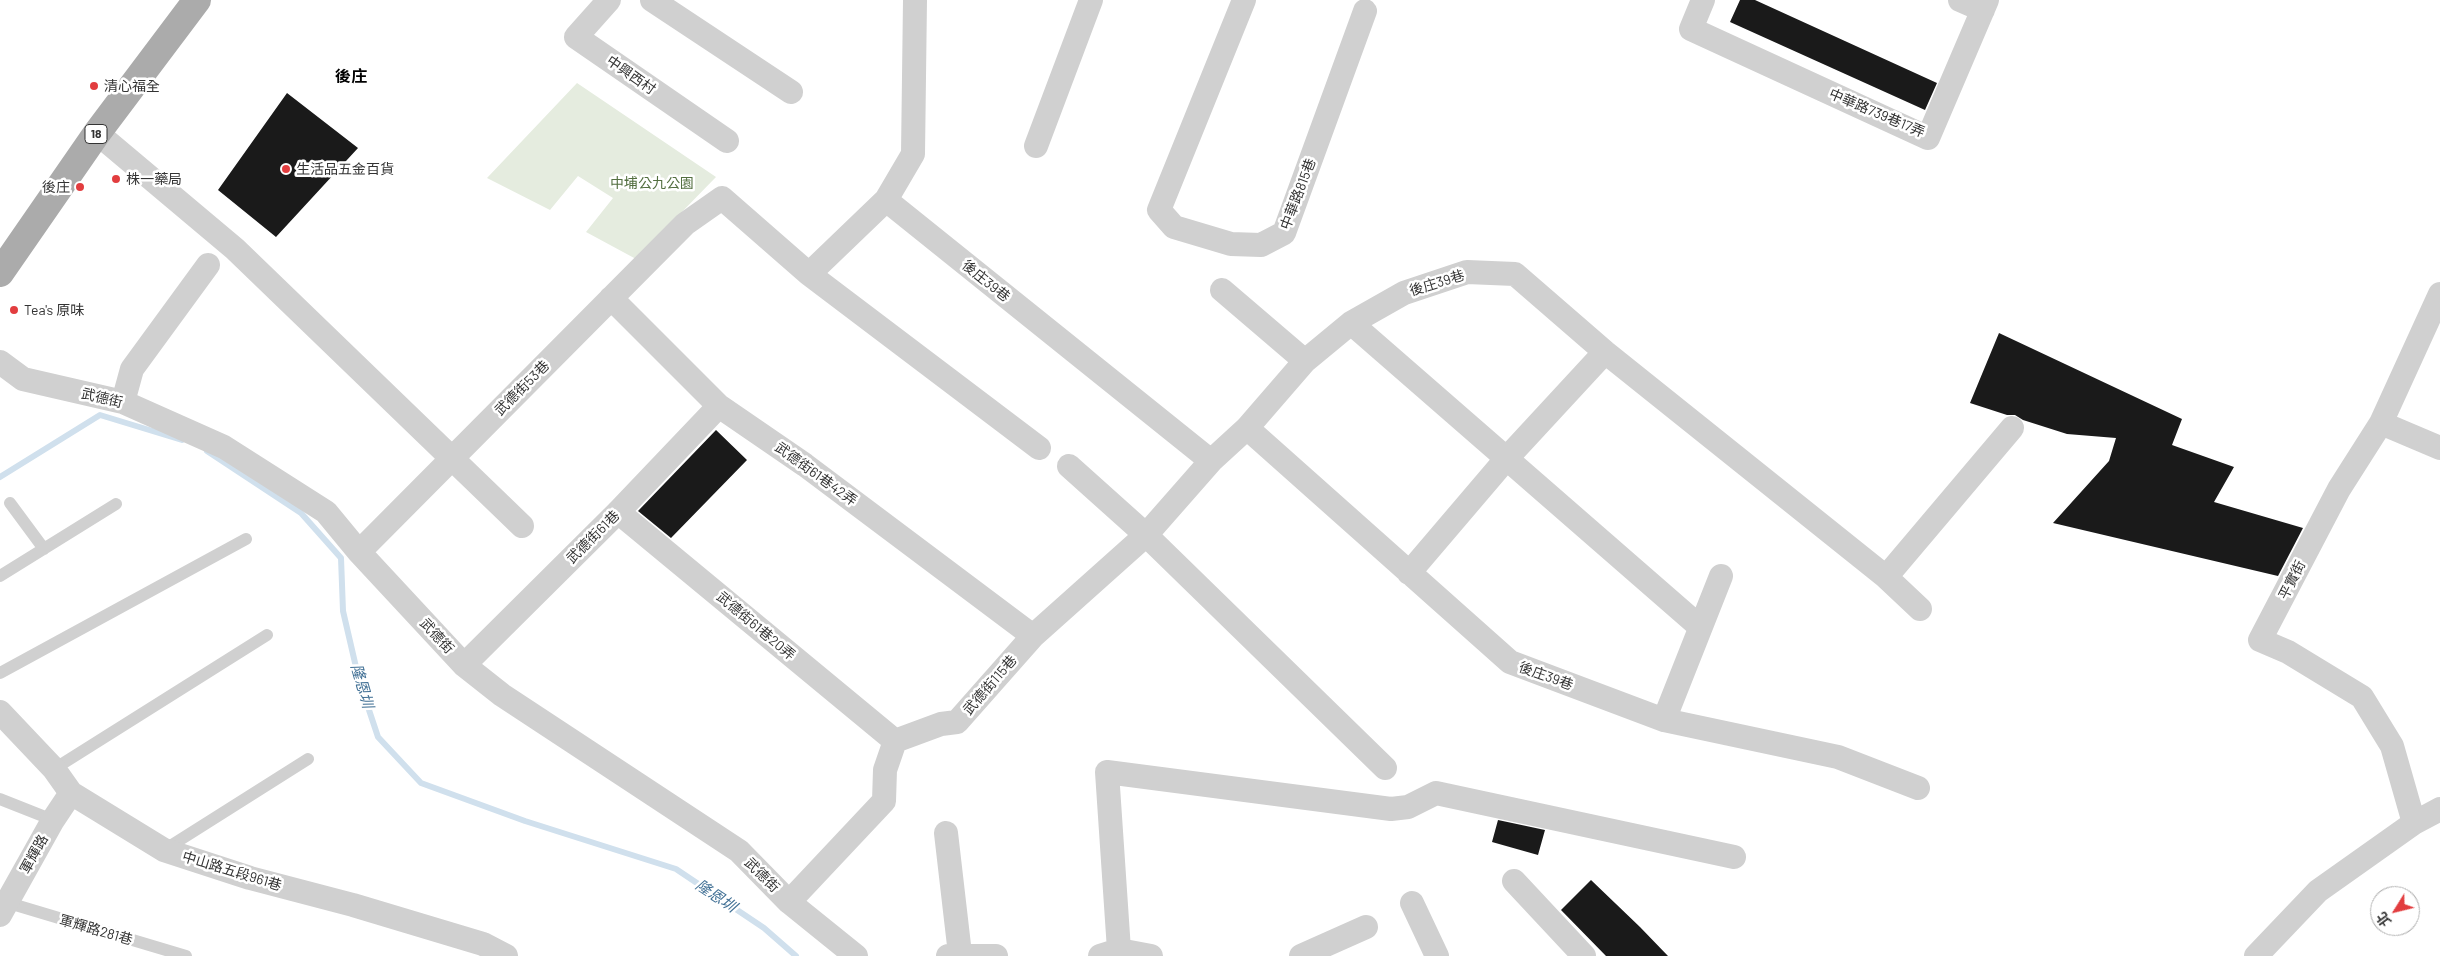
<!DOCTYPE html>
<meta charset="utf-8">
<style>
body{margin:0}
#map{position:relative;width:2440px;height:956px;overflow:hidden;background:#fff;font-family:Barlow,"Noto Sans TC",sans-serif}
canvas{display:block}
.north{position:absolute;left:2370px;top:886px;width:50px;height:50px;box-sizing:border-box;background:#fff;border:1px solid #adadad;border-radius:50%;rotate:234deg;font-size:14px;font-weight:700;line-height:20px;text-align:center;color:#333}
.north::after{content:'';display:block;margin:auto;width:18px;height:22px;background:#e23d3f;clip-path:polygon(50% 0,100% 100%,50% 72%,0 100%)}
</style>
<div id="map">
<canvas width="2440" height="956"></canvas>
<div class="north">北</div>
</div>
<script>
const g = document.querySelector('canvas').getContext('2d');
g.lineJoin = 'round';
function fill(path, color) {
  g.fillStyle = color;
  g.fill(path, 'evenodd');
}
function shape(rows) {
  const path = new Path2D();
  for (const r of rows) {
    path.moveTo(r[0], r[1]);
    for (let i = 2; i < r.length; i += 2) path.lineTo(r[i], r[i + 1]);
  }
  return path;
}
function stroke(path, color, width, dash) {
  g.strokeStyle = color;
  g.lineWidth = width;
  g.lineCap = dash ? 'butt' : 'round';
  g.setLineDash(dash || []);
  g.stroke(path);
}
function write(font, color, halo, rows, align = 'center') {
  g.font = font + ' Barlow,"Noto Sans TC",sans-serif';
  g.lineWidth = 5;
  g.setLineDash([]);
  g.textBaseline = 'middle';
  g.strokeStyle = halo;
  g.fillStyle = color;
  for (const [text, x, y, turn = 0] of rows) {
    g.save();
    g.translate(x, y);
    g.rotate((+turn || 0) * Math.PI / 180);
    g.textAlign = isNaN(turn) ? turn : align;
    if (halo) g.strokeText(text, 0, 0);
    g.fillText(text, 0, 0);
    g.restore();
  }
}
fill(shape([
 [577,83,716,177,636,259,586,232,613,198,578,176,550,210,487,178]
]), '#e5ecdf');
stroke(shape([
 [207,451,301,513,341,558,343,611,359,680,378,737,421,783,525,821,676,869,764,928,796,956],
 [0,477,100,415,182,440]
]), '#d0e0ed', 6);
fill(shape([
 [1740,0,1755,0,1937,83,1925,110,1730,22],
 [287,93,358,148,276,237,218,190],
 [1999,333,2182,419,2172,445,2234,467,2214,502,2303,528,2278,576,2053,523,2109,461,2116,438,2067,434,2023,420,2015,415,2007,415,1970,403],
 [716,430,747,460,671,538,638,511],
 [1498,820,1545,830,1538,855,1492,842],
 [1591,880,1640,927,1668,956,1606,956,1561,910]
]), '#1a1a1a');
stroke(shape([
 [10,503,44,549],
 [0,576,116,504],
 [0,673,246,539],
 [54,769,267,635],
 [0,799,53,820],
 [164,850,308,759],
 [2,901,186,956]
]), '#d0d0d0', 12);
stroke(shape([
 [609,0,576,37,727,141],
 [652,0,791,92],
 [915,0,913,154,886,200,1211,461,1247,428,1305,361,1222,290],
 [1244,0,1159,210,1174,227,1231,244,1261,245,1284,233,1365,11],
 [1703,0,1691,29,1928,138,1987,0],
 [1960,0,1983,10],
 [97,133,235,249,522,526],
 [1036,146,1091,0],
 [809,274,1039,448],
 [611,298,719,406,805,465,1033,636],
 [1351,323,1700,627],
 [1305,361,1351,323,1404,293,1467,272,1515,274,1605,352,1886,577,1920,609],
 [0,362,23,379,123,402,224,447,326,512,359,552,464,665,502,695,739,851,789,902,856,956],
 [123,402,132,369,208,265],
 [2381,423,2440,448],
 [1247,428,1510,662,1664,720,1838,757,1918,788],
 [1069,466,1146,535,1385,768],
 [618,512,895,741],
 [359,552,685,224,722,198,809,274,886,200],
 [1409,573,1507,458,1605,352],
 [1886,577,2012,428],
 [464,665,618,512,719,406],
 [0,712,54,769,71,793,164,850,250,878,353,905,483,944,506,956],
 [1664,720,1721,576],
 [2414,823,2392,746,2362,697,2288,652,2260,640,2339,489,2381,423,2440,294],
 [946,833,960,954],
 [1514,881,1584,956],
 [789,902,884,801,885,770,895,741,941,724,957,722,1033,636,1146,535,1211,461],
 [1412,903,1437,956],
 [0,915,53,820,71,793],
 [1119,950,1107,772,1391,809,1408,807,1436,793,1734,857],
 [948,956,996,956],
 [1100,956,1119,950,1151,956],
 [1301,956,1366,927],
 [2256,956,2318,891,2414,823,2440,809]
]), '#d0d0d0', 24);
stroke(shape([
 [0,273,97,133,197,0]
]), '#ababab', 28);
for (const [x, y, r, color] of [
 [94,86,5,"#e23d3f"],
 [286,169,5,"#e23d3f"],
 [116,179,5,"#e23d3f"],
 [80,187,5,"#e23d3f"],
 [14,310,5,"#e23d3f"]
]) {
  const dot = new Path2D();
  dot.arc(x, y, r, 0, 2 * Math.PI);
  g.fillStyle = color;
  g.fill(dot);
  stroke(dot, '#fff', 2);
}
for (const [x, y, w] of [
 [96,134,22]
]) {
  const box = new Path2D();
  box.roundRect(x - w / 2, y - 9.5, w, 19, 4);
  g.fillStyle = '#fff';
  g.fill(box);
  stroke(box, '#333', 1);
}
write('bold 12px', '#333', null, [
 ["18",96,134]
]);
write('14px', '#333', '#fff', [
 ["中興西村",631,75,35],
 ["中華路739巷17弄",1877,113,23],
 ["中華路815巷",1298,194,-69],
 ["後庄39巷",986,281,39],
 ["後庄39巷",1437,283,-17],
 ["武德街53巷",522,388,-45],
 ["武德街",102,398,13],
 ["武德街61巷42弄",816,474,36],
 ["武德街61巷",593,537,-45],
 ["平實街",2292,580,-63],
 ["武德街61巷20弄",756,626,40],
 ["武德街",437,636,47],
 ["後庄39巷",1546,676,20],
 ["武德街115巷",990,685,-49],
 ["軍輝路",34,854,-61],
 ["中山路五段961巷",232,871,17],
 ["武德街",762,875,45],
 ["軍輝路281巷",96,930,16]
]);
write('14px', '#333', '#fff', [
 ["清心福全",104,86],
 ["生活品五金百貨",296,169],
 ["株一藥局",126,179],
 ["後庄",70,187,"right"],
 ["Tea's 原味",24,310]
], 'left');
write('14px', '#536f40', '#fff', [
 ["中埔公九公園",652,183]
]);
write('italic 15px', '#417095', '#fff', [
 ["隆恩圳",362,686,74],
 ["隆恩圳",716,896,34]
]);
write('bold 16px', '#000', '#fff', [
 ["後庄",351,77]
]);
</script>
